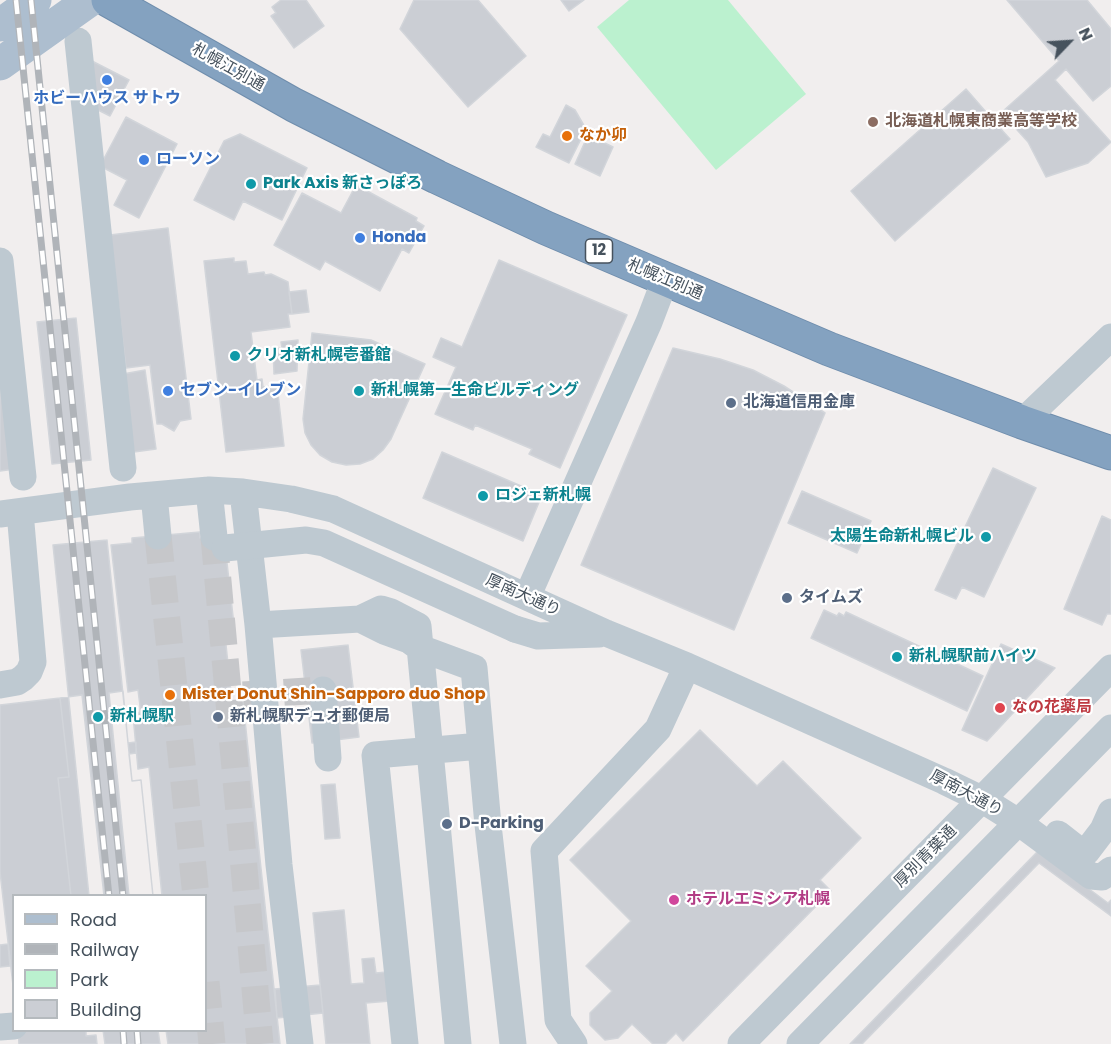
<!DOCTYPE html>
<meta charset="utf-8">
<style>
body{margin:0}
#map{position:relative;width:1111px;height:1044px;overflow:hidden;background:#f1eeee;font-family:Poppins,sans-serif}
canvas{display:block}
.legend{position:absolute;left:12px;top:894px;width:195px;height:138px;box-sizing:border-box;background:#fff;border:2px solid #b5babe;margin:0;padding:8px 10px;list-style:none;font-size:18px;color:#46525d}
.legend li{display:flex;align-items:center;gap:12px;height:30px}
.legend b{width:30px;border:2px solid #b5babe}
.north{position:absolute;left:1039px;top:12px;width:60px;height:60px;-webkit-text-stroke:4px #fff;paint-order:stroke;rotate:65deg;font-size:16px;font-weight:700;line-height:24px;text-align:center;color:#46525d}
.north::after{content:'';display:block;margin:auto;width:21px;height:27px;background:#46525d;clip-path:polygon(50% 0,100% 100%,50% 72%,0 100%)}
</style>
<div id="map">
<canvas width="1111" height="1044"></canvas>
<ul class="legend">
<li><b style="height:8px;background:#adbecf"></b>Road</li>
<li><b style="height:8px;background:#b0b4b9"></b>Railway</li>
<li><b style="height:16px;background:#bbf1cf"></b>Park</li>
<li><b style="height:16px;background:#cbced4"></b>Building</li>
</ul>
<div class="north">N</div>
</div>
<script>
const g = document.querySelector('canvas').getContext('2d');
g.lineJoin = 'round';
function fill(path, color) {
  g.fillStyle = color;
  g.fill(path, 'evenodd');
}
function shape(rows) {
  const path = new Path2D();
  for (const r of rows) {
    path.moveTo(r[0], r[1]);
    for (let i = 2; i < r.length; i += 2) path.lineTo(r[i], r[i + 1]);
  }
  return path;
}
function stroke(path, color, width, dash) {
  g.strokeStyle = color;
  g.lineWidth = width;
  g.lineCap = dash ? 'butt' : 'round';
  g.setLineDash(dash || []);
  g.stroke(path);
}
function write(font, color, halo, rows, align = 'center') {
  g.font = font + ' Poppins,"Noto Sans JP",sans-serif';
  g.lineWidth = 4.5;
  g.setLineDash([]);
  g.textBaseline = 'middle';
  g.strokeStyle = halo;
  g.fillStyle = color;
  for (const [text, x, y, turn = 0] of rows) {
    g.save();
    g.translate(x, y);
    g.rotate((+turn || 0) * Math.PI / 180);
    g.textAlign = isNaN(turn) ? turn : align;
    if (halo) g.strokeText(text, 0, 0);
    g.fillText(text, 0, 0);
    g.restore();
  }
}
fill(shape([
 [629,0,728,0,806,94,716,170,597,27]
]), '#bbf1cf');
const building = shape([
 [281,0,306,0,324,26,294,48,271,16,276,13,272,7,281,0],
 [414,0,478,0,526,56,468,107,400,29,414,0],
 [561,0,584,0,569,11,561,0],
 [1007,0,1087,0,1111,29,1111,86,1093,101,1066,69,1055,80,1111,142,1088,163,1046,177,1028,142,1009,121,1000,128,1010,139,895,241,851,191,966,89,993,120,1059,61,1007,0],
 [92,61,129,80,110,116,98,110,92,61],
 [566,105,575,110,586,129,569,163,536,147,543,134,550,137,566,105],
 [126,117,177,144,139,218,114,205,127,180,100,166,126,117],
 [240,134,307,168,282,220,243,201,234,220,194,200,224,141,240,134],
 [588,135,613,147,600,176,575,164,588,135],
 [356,185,417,218,416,221,424,226,409,253,402,249,380,291,325,261,320,270,274,245,302,193,341,213,356,185],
 [168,228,191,419,180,421,174,431,162,424,157,424,150,365,126,368,110,235,168,228],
 [234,258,234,262,246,261,248,274,264,272,265,275,271,274,288,282,292,314,288,314,290,327,251,332,257,380,262,379,263,387,277,385,284,446,226,452,204,261,234,258],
 [499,260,627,315,560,468,529,454,532,449,475,425,473,430,435,414,456,367,433,357,441,338,462,347,499,260],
 [306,290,309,312,292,314,289,292,306,290],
 [76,318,91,460,52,464,37,322,76,318],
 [0,322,15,469,0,471,0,322],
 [312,333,371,340,425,364,391,439,383,450,373,459,360,464,346,465,332,462,320,455,311,445,305,433,303,419,312,333],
 [298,340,297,371,274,374,273,349,282,348,281,342,298,340],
 [673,348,720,359,753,370,784,386,825,413,734,630,581,565,673,348],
 [145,370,156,449,134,452,123,374,145,370],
 [442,452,542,495,523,541,423,498,442,452],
 [993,468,1036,488,984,597,962,587,956,599,935,590,993,468],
 [802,491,871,521,857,553,788,523,802,491],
 [1102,516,1111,520,1111,614,1107,614,1102,625,1064,609,1102,516],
 [200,532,200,538,224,536,235,634,225,635,232,703,243,702,280,1044,168,1044,166,1030,206,1030,206,896,162,896,149,767,138,769,133,715,140,712,140,706,138,690,128,692,111,545,132,543,132,538,200,532],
 [107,540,132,781,141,780,153,896,89,896,53,545,107,540],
 [824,610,837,616,839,613,844,616,846,612,983,676,967,711,811,638,824,610],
 [1001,644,1055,668,987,741,962,730,1001,644],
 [348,645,359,737,312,743,301,650,348,645],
 [123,691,128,743,136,742,136,753,129,754,132,781,141,780,153,896,129,896,109,693,123,691],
 [82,695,104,896,71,896,58,778,69,777,60,698,82,695],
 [60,698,69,777,58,778,71,896,14,896,14,994,0,872,0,705,60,698],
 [700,730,757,786,783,761,861,838,820,880,831,891,683,1041,676,1033,665,1044,653,1044,632,1024,618,1038,605,1040,590,1025,590,1013,612,991,586,966,631,921,570,860,700,730],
 [335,784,340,838,325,839,321,785,335,784],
 [1038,851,1108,903,1111,900,1111,916,1039,863,862,1044,850,1044,1038,851],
 [344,910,351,984,364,983,362,959,374,958,376,973,387,972,390,1001,366,1003,370,1044,326,1044,313,913,344,910],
 [8,944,10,966,0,967,0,945,8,944],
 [320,985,323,1013,277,1018,275,989,320,985],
 [18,1030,86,1030,86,1036,96,1035,97,1044,19,1044,18,1030],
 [103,1030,158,1030,160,1044,105,1044,103,1030]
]);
fill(building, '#cbced4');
stroke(building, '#d2d5da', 1.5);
stroke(shape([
 [158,536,196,896],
 [214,537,260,1044],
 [243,695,323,690],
 [206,982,212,1044]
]), '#c6c7ca', 27, [27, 14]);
const highway = shape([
 [108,0,294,105,437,177,546,228,829,349,1022,422,1111,453]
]);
stroke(highway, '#6f8dac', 35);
stroke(shape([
 [78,41,123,468],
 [0,261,23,477],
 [1022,422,1111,337],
 [209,490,214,537],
 [243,492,258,625,279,865,300,1044],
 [154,495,158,536],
 [0,514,130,497,209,490,243,492,291,499,333,509,606,633,687,666,944,781,983,800,1018,822,1091,876,1102,877,1111,870],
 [527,597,649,322,665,280],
 [360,619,384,631,409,640,420,648,474,668,488,825,513,1044],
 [258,625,360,619,381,609,391,612,418,626,458,1044],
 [515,629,538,636,599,634],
 [0,685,17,682,23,678,29,672,33,662,20,512],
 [323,690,328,758],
 [1058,834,1081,852,1087,851,1103,830,1111,812],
 [0,1027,14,1026],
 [405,1044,375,755,481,746],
 [574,1044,558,1020,544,851,658,729,687,666],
 [741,1044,1111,668],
 [800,1044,1111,728]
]), '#bec9d1', 27);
stroke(shape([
 [0,25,35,0],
 [0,64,90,0]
]), '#adbecf', 33);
stroke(highway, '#84a2c0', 33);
const rail = shape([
 [16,0,109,896],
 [31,0,123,896],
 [123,1030,124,1044],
 [137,1030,138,1044]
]);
stroke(rail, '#b0b4b9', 7);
stroke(rail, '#fff', 4.5, [14]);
stroke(shape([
 [225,548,306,540,324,543,515,629]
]), '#bec9d1', 27);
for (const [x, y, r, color] of [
 [107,80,6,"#3f7fe0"],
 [873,122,6,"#8d6e63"],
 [567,136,6,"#e8710a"],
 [144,160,6,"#3f7fe0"],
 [251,184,6,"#0f9aa8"],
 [360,238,6,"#3f7fe0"],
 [235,356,6,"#0f9aa8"],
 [168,391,6,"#3f7fe0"],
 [359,391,6,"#0f9aa8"],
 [731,403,6,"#5c6f8a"],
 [483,496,6,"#0f9aa8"],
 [986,537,6,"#0f9aa8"],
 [787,598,6,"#5c6f8a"],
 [897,657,6,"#0f9aa8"],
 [170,695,6,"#e8710a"],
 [1000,708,6,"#e0444e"],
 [98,717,6,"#0f9aa8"],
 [218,717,6,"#5c6f8a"],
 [447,824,6,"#5c6f8a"],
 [674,900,6,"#d1479c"]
]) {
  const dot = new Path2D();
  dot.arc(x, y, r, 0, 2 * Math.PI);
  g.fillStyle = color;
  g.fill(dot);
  stroke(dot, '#fff', 2);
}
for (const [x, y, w] of [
 [599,251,27]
]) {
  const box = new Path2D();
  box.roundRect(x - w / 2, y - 12, w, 24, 4.5);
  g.fillStyle = '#fff';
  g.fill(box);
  stroke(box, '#46525d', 1.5);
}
write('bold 15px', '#46525d', null, [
 ["12",599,251]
]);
write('16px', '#46525d', '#fff', [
 ["札幌江別通",228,68,29],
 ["札幌江別通",665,280,23],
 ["厚南大通り",523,596,24],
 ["厚南大通り",966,794,28],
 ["厚別青葉通",926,857,-45]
]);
write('bold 16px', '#366cbe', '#fff', [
 ["ホビーハウス サトウ",107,99,"center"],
 ["ローソン",156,160],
 ["Honda",372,238],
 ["セブン-イレブン",180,391]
], 'left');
write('bold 16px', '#785e54', '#fff', [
 ["北海道札幌東商業高等学校",885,122]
], 'left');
write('bold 16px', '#c56008', '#fff', [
 ["なか卯",579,136],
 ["Mister Donut Shin-Sapporo duo Shop",182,695]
], 'left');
write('bold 16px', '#0d838f', '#fff', [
 ["Park Axis 新さっぽろ",263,184],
 ["クリオ新札幌壱番館",247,356],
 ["新札幌第一生命ビルディング",371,391],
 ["ロジェ新札幌",495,496],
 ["太陽生命新札幌ビル",974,537,"right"],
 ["新札幌駅前ハイツ",909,657],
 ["新札幌駅",110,717]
], 'left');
write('bold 16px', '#4e5e75', '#fff', [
 ["北海道信用金庫",743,403],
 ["タイムズ",799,598],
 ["新札幌駅デュオ郵便局",230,717],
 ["D-Parking",459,824]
], 'left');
write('bold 16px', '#be3a42', '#fff', [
 ["なの花薬局",1012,708]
], 'left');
write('bold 16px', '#b23c85', '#fff', [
 ["ホテルエミシア札幌",686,900]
], 'left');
</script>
